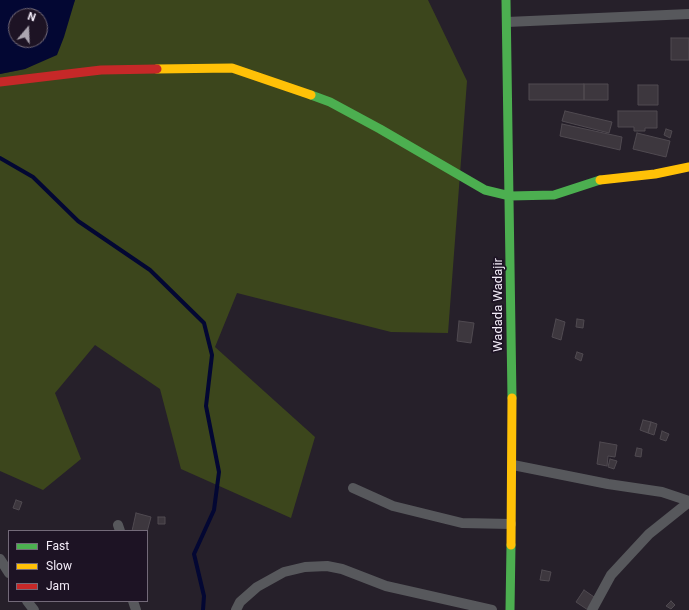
<!DOCTYPE html>
<style>
body{margin:0}
#map{position:relative;width:689px;height:610px;overflow:hidden;background:#26202a;font-family:Roboto,sans-serif}
canvas{display:block}
.legend{position:absolute;left:8px;top:530px;width:140px;height:72px;box-sizing:border-box;background:#1d1324;border:1px solid #736a79;margin:0;padding:5px 7px;list-style:none;font-size:12px;color:#f3ecf8}
.legend li{display:flex;align-items:center;gap:8px;height:20px}
.legend b{width:20px;border:1px solid #736a79}
.north{position:absolute;left:8px;top:8px;width:40px;height:40px;box-sizing:border-box;background:#1d1324;border:1px solid #736a79;border-radius:50%;rotate:19deg;font-size:11px;font-weight:700;line-height:16px;text-align:center;color:#f3ecf8}
.north::after{content:'';display:block;margin:auto;width:14px;height:18px;background:#aba5b0;clip-path:polygon(50% 0,100% 100%,50% 72%,0 100%)}
</style>
<div id="map">
<canvas width="689" height="610"></canvas>
<ul class="legend">
<li><b style="height:5px;background:#4caf50"></b>Fast</li>
<li><b style="height:5px;background:#ffc107"></b>Slow</li>
<li><b style="height:5px;background:#c62828"></b>Jam</li>
</ul>
<div class="north">N</div>
</div>
<script>
const g = document.querySelector('canvas').getContext('2d');
g.lineJoin = 'round';
function fill(path, color) {
  g.fillStyle = color;
  g.fill(path, 'evenodd');
}
function shape(rows) {
  const path = new Path2D();
  for (const r of rows) {
    path.moveTo(r[0], r[1]);
    for (let i = 2; i < r.length; i += 2) path.lineTo(r[i], r[i + 1]);
  }
  return path;
}
function stroke(path, color, width, dash) {
  g.strokeStyle = color;
  g.lineWidth = width;
  g.lineCap = dash ? 'butt' : 'round';
  g.setLineDash(dash || []);
  g.stroke(path);
}
function write(font, color, halo, rows, align = 'center') {
  g.font = font + ' Roboto,sans-serif';
  g.lineWidth = 3.5;
  g.setLineDash([]);
  g.textBaseline = 'middle';
  g.strokeStyle = halo;
  g.fillStyle = color;
  for (const [text, x, y, turn = 0] of rows) {
    g.save();
    g.translate(x, y);
    g.rotate((+turn || 0) * Math.PI / 180);
    g.textAlign = isNaN(turn) ? turn : align;
    if (halo) g.strokeText(text, 0, 0);
    g.fillText(text, 0, 0);
    g.restore();
  }
}
fill(shape([
 [75,0,428,0,467,81,448,333,391,332,237,293,215,347,315,437,291,518,181,469,160,389,95,345,55,393,81,459,43,490,0,471,0,74,25,69,40,61,71,10]
]), '#3c461c');
fill(shape([
 [0,0,75,0,64,37,57,55,25,69,0,74],
 [16,16,40,16,40,40,16,40]
]), '#030733');
stroke(shape([
 [0,158,33,177,78,221,150,270,204,323,212,355,206,406,219,472,214,510,194,554,204,596,203,610]
]), '#030733', 4);
const building = shape([
 [671,38,689,38,689,60,671,60,671,38],
 [529,84,584,84,584,100,529,100,529,84],
 [584,84,608,84,608,100,584,100,584,84],
 [638,85,658,85,658,105,638,105,638,85],
 [565,111,612,122,609,133,562,121,565,111],
 [618,111,657,111,657,128,645,128,645,131,634,131,634,127,618,127,618,111],
 [562,124,622,137,620,150,560,136,562,124],
 [666,129,672,131,670,138,664,135,666,129],
 [637,133,670,141,666,157,633,149,637,133],
 [556,319,565,322,561,340,552,337,556,319],
 [577,319,584,320,583,328,576,327,577,319],
 [459,321,474,323,471,343,457,341,459,321],
 [496,325,503,328,501,334,494,331,496,325],
 [577,352,583,354,581,361,575,358,577,352],
 [643,420,651,422,648,433,640,430,643,420],
 [651,422,657,424,654,435,648,433,651,422],
 [662,431,669,434,666,441,660,439,662,431],
 [600,442,617,445,615,457,608,456,607,466,597,464,600,442],
 [637,448,642,449,641,457,635,456,637,448],
 [610,459,617,461,614,469,608,467,610,459],
 [16,500,22,502,19,510,13,508,16,500],
 [136,513,151,517,147,532,132,531,136,513],
 [158,517,165,517,165,524,158,524,158,517],
 [542,570,551,572,549,581,540,580,542,570],
 [584,590,597,599,588,610,576,602,584,590],
 [671,601,675,605,671,609,666,606,671,601]
]);
fill(building, '#3d373e');
stroke(building, '#504a51', 1);
stroke(shape([
 [507,22,689,14],
 [513,465,608,484,662,492,689,501],
 [353,488,393,506,462,523,511,524],
 [118,525,120,531],
 [0,559,9,573],
 [27,601,34,610],
 [133,601,136,610],
 [236,610,240,602,257,587,284,572,305,567,327,566,342,569,386,586,492,610],
 [592,610,611,575,649,534,689,502]
]), '#57585c', 10);
stroke(shape([
 [506,0,512,398],
 [311,95,330,102,380,129,485,190,510,196,554,195,600,180],
 [510,610,511,545]
]), '#4caf50', 9);
stroke(shape([
 [157,69,232,68,311,95],
 [600,180,655,174,689,167],
 [511,545,512,398]
]), '#ffc107', 9);
stroke(shape([
 [0,82,101,70,157,69]
]), '#c62828', 9);
write('13px', '#f3ecf8', '#1d1324', [
 ["Wadada Wadajir",499,305,-90]
]);
</script>
